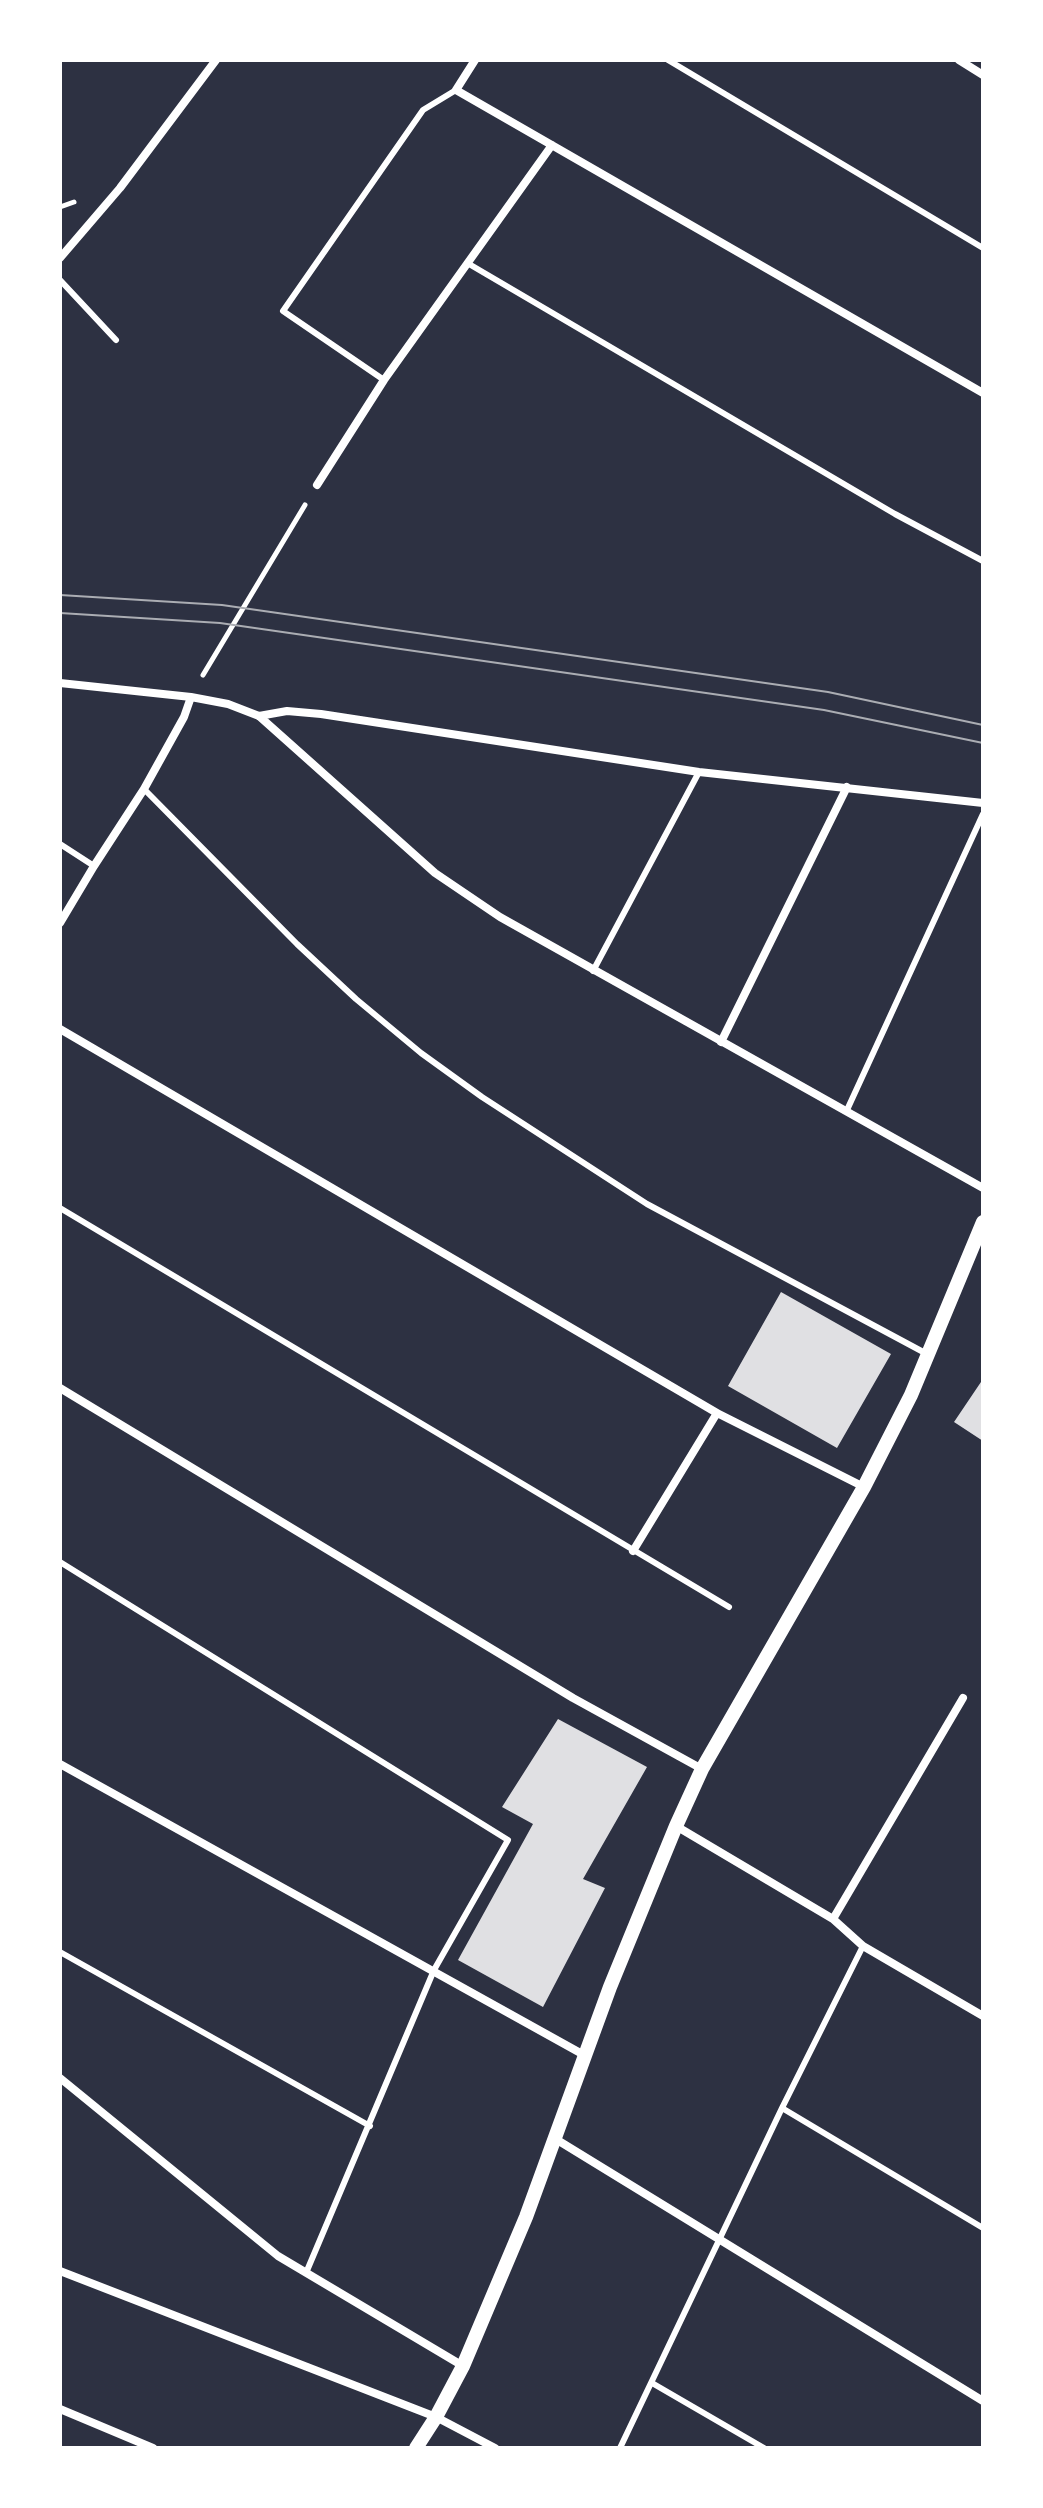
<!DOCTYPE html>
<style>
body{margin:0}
#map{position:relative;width:1043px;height:2508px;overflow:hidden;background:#2d3142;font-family:"Crimson Pro",serif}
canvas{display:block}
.frame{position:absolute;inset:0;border:62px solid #fff;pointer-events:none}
</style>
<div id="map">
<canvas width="1043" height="2508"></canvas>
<div class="frame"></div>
</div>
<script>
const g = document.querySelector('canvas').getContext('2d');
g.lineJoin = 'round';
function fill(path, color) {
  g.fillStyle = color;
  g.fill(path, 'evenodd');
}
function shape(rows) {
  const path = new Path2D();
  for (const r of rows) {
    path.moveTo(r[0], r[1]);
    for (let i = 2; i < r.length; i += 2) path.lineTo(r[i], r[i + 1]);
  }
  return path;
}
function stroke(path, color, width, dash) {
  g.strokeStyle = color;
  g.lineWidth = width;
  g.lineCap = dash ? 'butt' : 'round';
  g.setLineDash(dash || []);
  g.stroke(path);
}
fill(shape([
 [781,1292,891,1354,837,1448,728,1386],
 [983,1379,983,1441,954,1422],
 [558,1719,647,1767,583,1879,605,1888,543,2007,458,1960,533,1824,502,1807]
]), '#e0e0e3');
stroke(shape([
 [60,207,74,202],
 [203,675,305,505]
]), '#fff', 5);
stroke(shape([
 [668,60,983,248],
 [469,264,895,514,983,561],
 [60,280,116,340],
 [384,380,283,311,423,110,456,90],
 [144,789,297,944,356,999,421,1053,482,1097,647,1204,927,1354],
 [60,844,94,866],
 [593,971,699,772],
 [847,1110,983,814],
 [60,1208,729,1607],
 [60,1562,508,1840,434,1970,306,2273],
 [60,1952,370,2126],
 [782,2108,983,2228],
 [652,2383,764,2448],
 [620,2448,782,2108,863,1946]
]), '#fff', 6);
stroke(shape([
 [475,60,456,90,983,393],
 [959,60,983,75],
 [60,258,120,188,216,60],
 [317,485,384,380,552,145],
 [60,683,191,697,228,704,259,716,435,873,500,917,983,1188],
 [259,716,287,711,321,714,699,772,983,803],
 [60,923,94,866,144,789,184,717,191,697],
 [60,1029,717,1413,864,1487],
 [721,1042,847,787],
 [60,1388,573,1698,702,1769],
 [633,1551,717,1413],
 [60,1764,584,2055],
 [676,1826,833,1919,863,1946,983,2016],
 [833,1919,963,1698],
 [60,2078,278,2256,463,2366],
 [554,2138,983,2401],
 [60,2271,436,2417,495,2448],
 [60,2409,153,2448]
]), '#fff', 8);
stroke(shape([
 [416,2448,436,2417,463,2366,526,2217,610,1987,676,1826,702,1769,864,1487,911,1395,983,1222]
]), '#fff', 14);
stroke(shape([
 [60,595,222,605,828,692,983,725],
 [60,613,220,623,824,710,983,743]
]), '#abadb3', 2);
</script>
